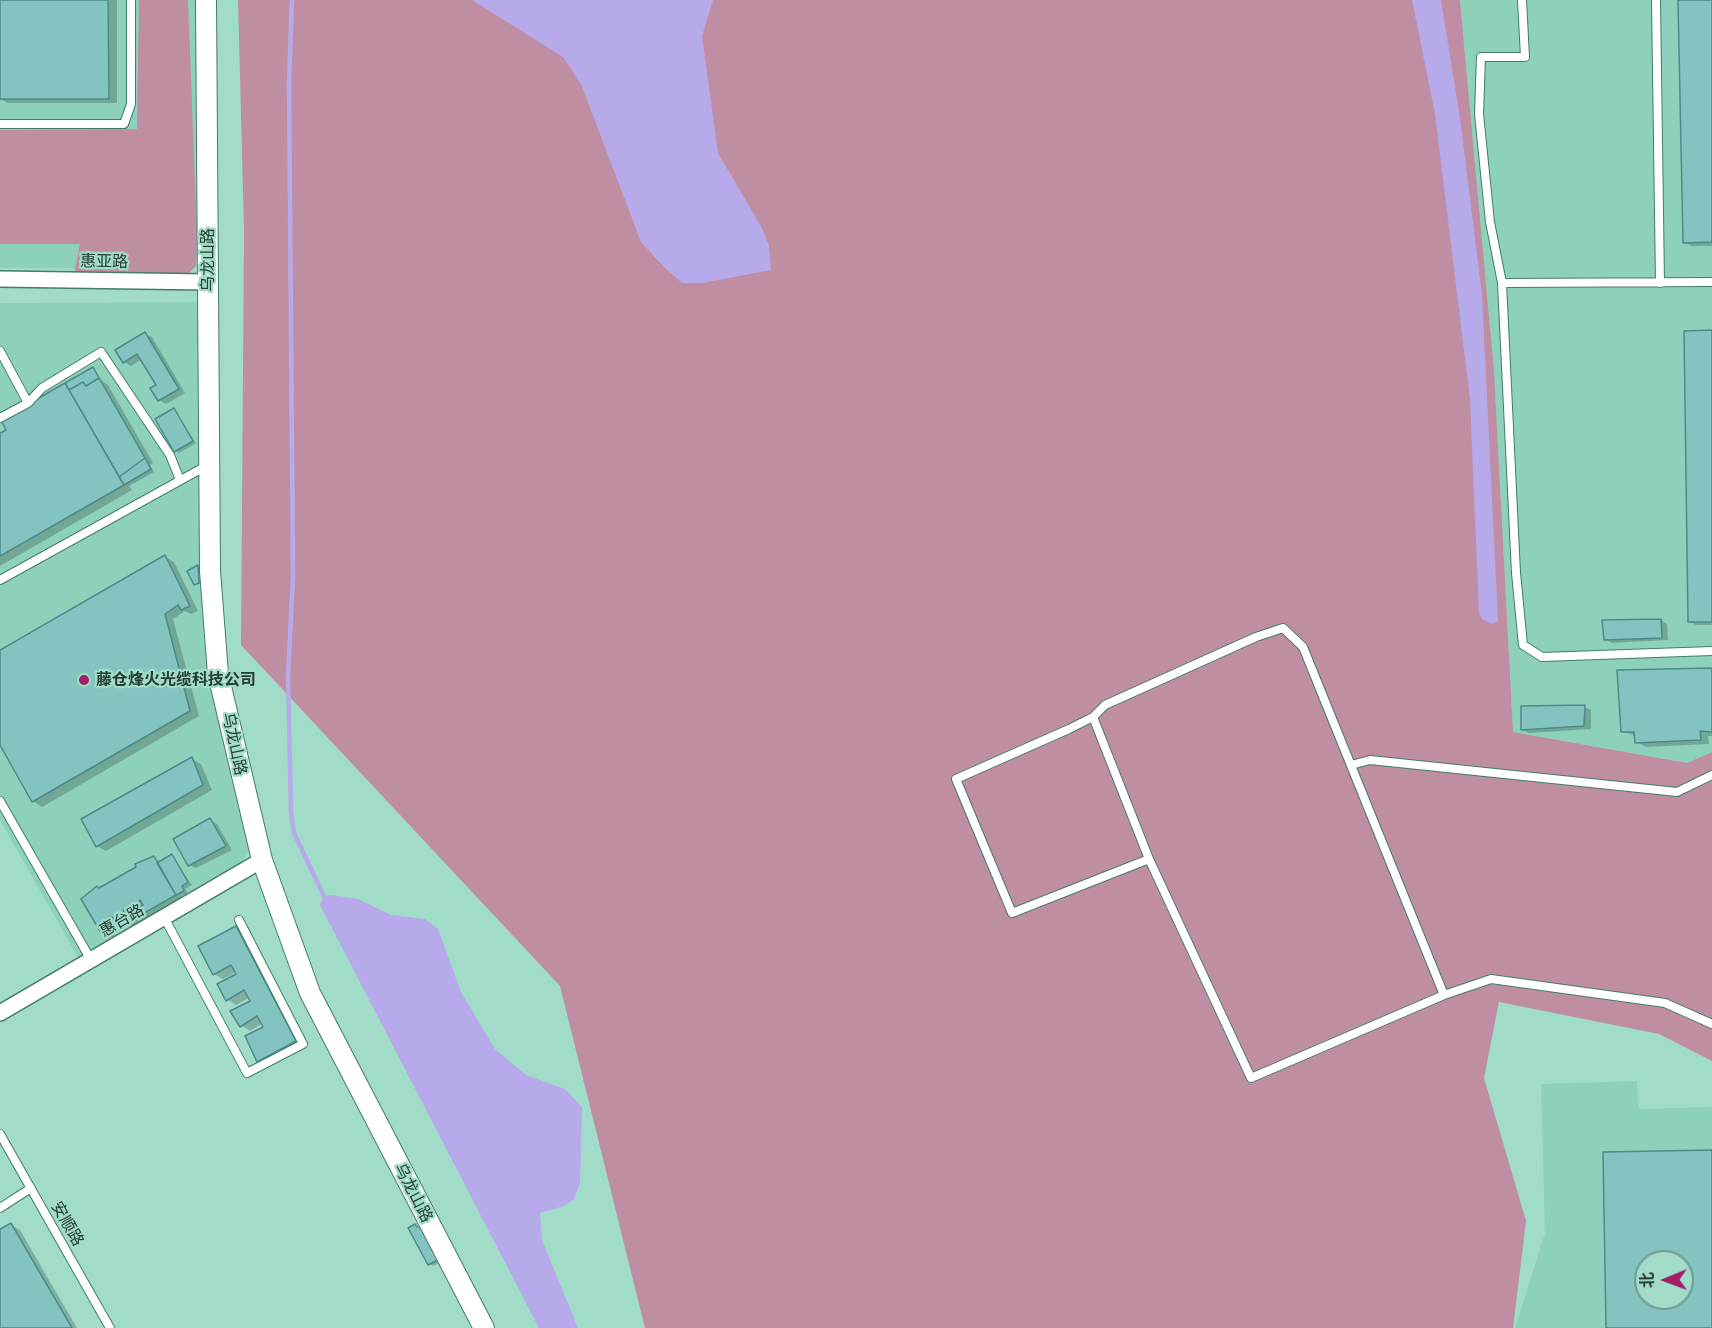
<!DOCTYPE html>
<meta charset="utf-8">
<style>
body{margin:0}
#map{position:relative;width:1712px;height:1328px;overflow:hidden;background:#a1dcc9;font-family:Rubik,"Noto Sans SC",sans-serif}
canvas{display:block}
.north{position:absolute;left:1634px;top:1250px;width:60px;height:60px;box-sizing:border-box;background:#a1dcc9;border:2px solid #6f9c8e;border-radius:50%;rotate:269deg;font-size:16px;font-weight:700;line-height:24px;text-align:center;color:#253d35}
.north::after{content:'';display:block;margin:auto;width:21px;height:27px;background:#a31d68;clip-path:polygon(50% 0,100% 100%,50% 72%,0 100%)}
</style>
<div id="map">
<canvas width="1712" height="1328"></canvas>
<div class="north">北</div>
</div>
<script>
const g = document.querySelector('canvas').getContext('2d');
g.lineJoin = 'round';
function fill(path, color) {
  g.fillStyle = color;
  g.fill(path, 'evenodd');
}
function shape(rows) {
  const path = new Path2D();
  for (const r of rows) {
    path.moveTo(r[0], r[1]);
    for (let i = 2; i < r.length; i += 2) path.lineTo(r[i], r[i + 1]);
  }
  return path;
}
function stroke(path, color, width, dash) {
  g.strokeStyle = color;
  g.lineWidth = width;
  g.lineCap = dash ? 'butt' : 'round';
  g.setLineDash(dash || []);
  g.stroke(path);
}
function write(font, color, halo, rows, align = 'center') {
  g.font = font + ' Rubik,"Noto Sans SC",sans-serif';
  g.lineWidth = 4.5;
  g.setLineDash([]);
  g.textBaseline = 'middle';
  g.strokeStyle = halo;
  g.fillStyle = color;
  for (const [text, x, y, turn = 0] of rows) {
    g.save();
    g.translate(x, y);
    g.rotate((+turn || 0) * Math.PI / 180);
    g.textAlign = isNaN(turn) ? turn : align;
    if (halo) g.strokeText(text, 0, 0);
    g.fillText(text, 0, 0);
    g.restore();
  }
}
fill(shape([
 [0,0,196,0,197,256,180,269,0,268],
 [1460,0,1712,0,1712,752,1687,763,1513,732,1494,371],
 [201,302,230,763,249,852,235,869,79,959,0,820,0,303],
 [1637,1081,1639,1109,1712,1107,1712,1328,1515,1328,1545,1233,1541,1084],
 [1646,1262,1682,1262,1682,1298,1646,1298]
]), '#8ed1bb');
fill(shape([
 [139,0,188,0,197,234,196,266,188,274,74,274,80,244,0,244,0,130,137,129],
 [238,0,1460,0,1494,371,1513,732,1687,763,1712,752,1712,1061,1659,1034,1499,1002,1484,1078,1526,1221,1513,1328,645,1328,560,986,241,645,244,230]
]), '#c08ea2');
fill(shape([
 [472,0,713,0,702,36,718,153,762,228,769,246,771,270,702,283,682,283,664,267,641,242,581,84,563,57],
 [1412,0,1441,0,1460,118,1482,295,1498,621,1492,624,1482,619,1479,614,1470,399,1435,114],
 [332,895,358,899,391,915,425,919,438,929,461,992,495,1049,526,1075,565,1089,582,1107,580,1183,574,1199,564,1206,540,1213,542,1240,578,1328,539,1328,320,905,324,896]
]), '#b6aaea');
fill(shape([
 [0,0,117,0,117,103,8,103,0,99],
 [1679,0,1712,0,1712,246,1691,246,1685,242],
 [1712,332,1712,625,1696,625,1689,621],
 [145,334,152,337,185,393,166,404,159,400,152,389,158,385,142,359,131,366,124,362],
 [93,369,102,381,108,385,153,463,150,465,154,472,129,486,132,490,0,566,0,435],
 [174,410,196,443,179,453,175,450],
 [165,557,174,562,198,611,191,614,185,611,173,619,199,716,42,807,33,801,0,742,0,652],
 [198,567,200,583,197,585,189,572],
 [1661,620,1667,624,1668,640,1612,643,1605,639],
 [1712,669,1712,736,1708,736,1709,744,1646,747,1637,742,1636,736,1622,731],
 [1584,707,1591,710,1591,729,1529,733,1522,729],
 [192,759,201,764,212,790,106,851,97,846],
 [210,820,217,824,232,850,196,868,189,865],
 [172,856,192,885,185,889,188,893,181,896,184,901,135,928,119,921,117,927,111,927,116,936,111,937,102,932,100,889,153,858,161,862],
 [236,928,245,933,304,1046,267,1066,258,1061,265,1028,263,1023,250,1031,241,1025,252,1002,250,997,236,1005,227,999,238,974,236,972,223,979,214,974],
 [11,1225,20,1230,77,1328,0,1328,0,1231],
 [419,1228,443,1261,433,1266,429,1264]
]), '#0003');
stroke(shape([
 [292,0,289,82,293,577,288,674,291,813,294,833,324,896]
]), '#b6aaea', 4.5);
const building = shape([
 [0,0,108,0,109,99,0,99,0,0],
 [1678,0,1712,0,1712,242,1683,243,1678,0],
 [1712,330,1712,622,1688,622,1684,331,1712,330],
 [145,332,179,389,158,401,150,388,156,385,137,354,123,363,115,350,145,332],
 [93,367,99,378,86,386,83,382,69,390,65,383,93,367],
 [99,378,145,458,119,477,69,390,83,382,86,386,99,378],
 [65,383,124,485,0,556,0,433,6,430,1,420,65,383],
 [174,408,193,441,174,452,155,419,174,408],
 [145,458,151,469,124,485,119,477,145,458],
 [165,555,190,606,181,610,178,605,165,614,190,711,32,802,0,745,0,650,165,555],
 [198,565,199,583,194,585,187,571,198,565],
 [1661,619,1662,638,1604,640,1602,620,1661,619],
 [1712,668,1712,732,1700,731,1701,740,1635,743,1634,732,1621,732,1617,670,1712,668],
 [1585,705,1584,726,1521,730,1521,706,1585,705],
 [192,757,203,785,96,847,81,819,192,757],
 [210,818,226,846,188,866,173,839,210,818],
 [172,854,188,882,182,886,184,891,176,895,157,863,172,854],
 [154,856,176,895,125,924,121,918,143,905,140,900,137,905,132,905,130,910,124,909,123,914,116,913,115,918,110,917,108,923,103,923,109,931,101,933,81,899,97,886,99,888,136,867,135,864,154,856],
 [236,926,296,1041,257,1062,245,1036,263,1027,257,1016,240,1027,230,1011,250,1001,244,990,226,1001,217,984,236,974,231,965,213,975,198,946,236,926],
 [1712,1150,1712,1328,1606,1328,1603,1152,1712,1150],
 [1646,1262,1682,1262,1682,1298,1646,1298,1646,1262],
 [11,1223,72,1328,0,1328,0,1229,11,1223],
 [415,1224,417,1227,423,1228,440,1259,428,1265,408,1228,415,1224]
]);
fill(building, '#83c4c1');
stroke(building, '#4c8b89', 1.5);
const service = shape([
 [1522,0,1525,57,1481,57,1479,114,1490,222,1502,283,1516,573,1523,645,1542,657,1712,651],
 [1656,0,1660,283],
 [0,124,124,124,131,104,131,0],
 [1502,283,1712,282],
 [0,351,28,403],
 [0,418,28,403,42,388,101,352,170,455,180,480],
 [0,580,208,465],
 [1093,717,1149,859,1251,1078,1444,995,1491,979,1665,1003,1712,1024],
 [1351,765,1370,760,1677,792,1712,775],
 [0,801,91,960],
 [1149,859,1012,913,956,779,1069,729,1093,717,1105,705,1256,637,1283,628,1303,647,1444,995],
 [164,917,247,1073,303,1044,239,920],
 [0,1134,110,1328],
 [0,1208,31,1188]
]);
const minor = shape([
 [0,279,208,282],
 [0,1013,262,860]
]);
const tertiary = shape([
 [206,0,210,571,218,674,262,860,310,993,484,1328]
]);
stroke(service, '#437c6b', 10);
stroke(minor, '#437c6b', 18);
stroke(tertiary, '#437c6b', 22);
stroke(service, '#fff', 8);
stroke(minor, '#fff', 15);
stroke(tertiary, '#fff', 20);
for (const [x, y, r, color] of [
 [84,680,6,"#a31d68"]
]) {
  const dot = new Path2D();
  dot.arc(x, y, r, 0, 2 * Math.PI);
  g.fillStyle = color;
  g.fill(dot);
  stroke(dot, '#a1dcc9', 2);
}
write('16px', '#253d35', '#a1dcc9', [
 ["乌龙山路",208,260,-90],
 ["惠亚路",104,262,1],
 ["乌龙山路",234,744,78],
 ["惠台路",122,921,-30],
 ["乌龙山路",413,1193,63],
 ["安顺路",67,1224,60]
]);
write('bold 16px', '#253d35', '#a1dcc9', [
 ["藤仓烽火光缆科技公司",96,680]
], 'left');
</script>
